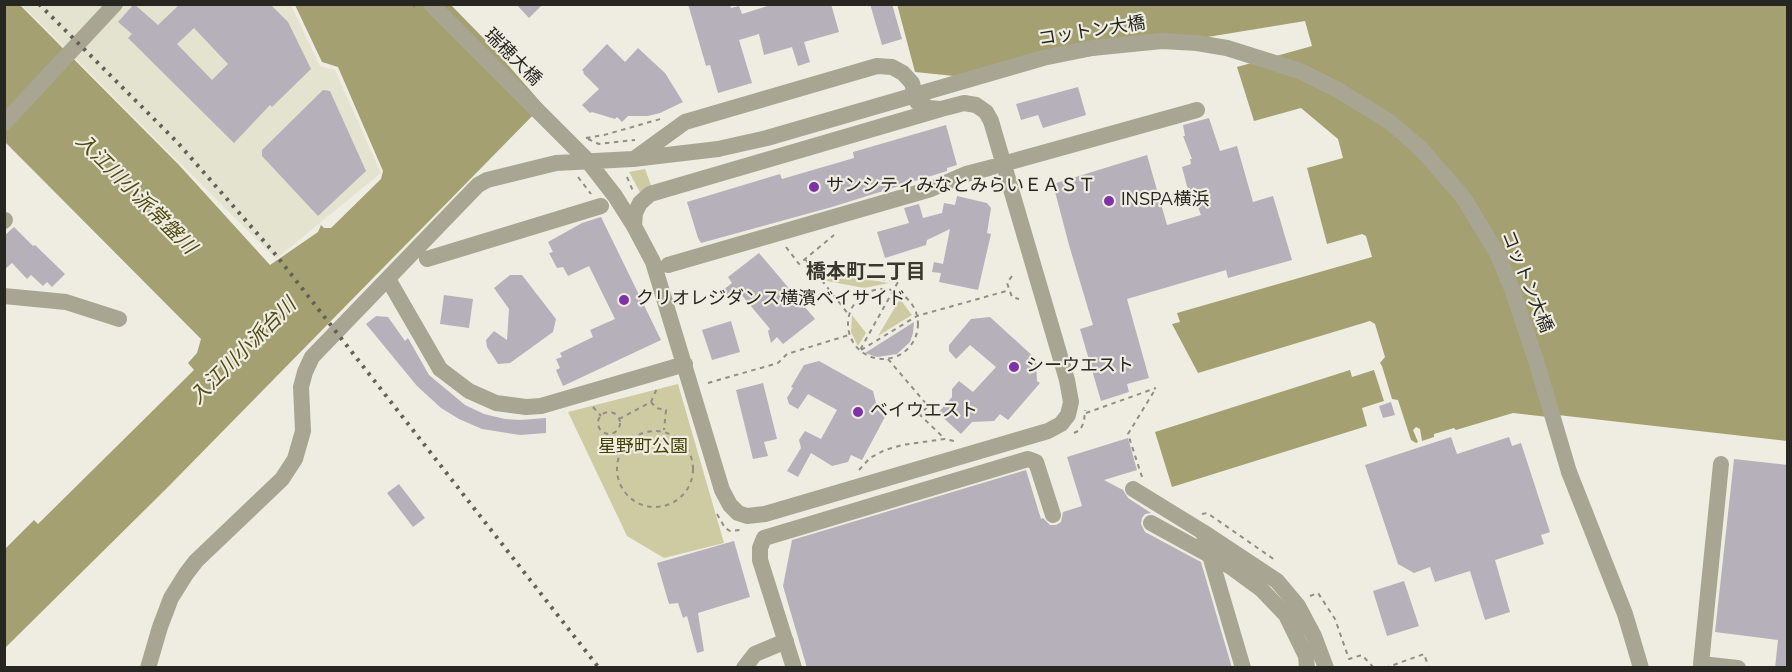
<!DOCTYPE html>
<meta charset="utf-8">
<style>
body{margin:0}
#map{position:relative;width:1792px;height:672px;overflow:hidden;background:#efede1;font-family:"Nunito Sans",sans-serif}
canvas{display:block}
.frame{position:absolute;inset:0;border:6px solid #272722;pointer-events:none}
</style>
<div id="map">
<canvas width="1792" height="672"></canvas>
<div class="frame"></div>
</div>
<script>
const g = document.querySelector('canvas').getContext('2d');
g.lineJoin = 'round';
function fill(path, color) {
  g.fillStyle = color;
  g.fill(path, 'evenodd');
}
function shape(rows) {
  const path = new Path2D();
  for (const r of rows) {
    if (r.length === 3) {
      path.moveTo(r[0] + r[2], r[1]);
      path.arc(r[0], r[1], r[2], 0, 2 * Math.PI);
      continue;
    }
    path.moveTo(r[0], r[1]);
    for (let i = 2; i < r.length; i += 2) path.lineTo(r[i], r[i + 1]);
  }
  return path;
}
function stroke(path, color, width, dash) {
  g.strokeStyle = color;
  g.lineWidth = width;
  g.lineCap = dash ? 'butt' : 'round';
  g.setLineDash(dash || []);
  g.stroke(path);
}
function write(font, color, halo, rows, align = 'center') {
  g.font = font + ' "Nunito Sans","Noto Sans JP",sans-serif';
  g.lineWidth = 4.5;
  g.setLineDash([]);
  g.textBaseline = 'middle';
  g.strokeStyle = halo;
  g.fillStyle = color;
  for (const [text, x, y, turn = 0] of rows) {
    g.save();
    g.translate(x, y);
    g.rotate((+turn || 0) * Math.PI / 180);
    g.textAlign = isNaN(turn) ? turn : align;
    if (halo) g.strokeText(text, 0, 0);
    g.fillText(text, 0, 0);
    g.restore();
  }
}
fill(shape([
 [22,5,291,5,320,66,335,70,381,173,276,259]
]), '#e4e3cf');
fill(shape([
 [645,169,652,188,641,194,629,172],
 [819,271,889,283,864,288,827,281],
 [900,299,912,315,878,336],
 [852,315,866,333,858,346,851,332],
 [678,384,724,543,664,558,627,536,568,412]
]), '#cecaa2');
fill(shape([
 [897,4,1787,5,1787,441,1549,414,1548,417,1513,413,1456,430,1454,428,1434,434,1434,437,1422,441,1420,429,1416,427,1413,430,1418,442,1416,443,1411,440,1398,400,1392,399,1382,366,1380,363,1385,357,1375,324,1370,321,1198,373,1172,324,1180,322,1177,313,1372,257,1366,236,1362,234,1327,244,1307,168,1343,158,1338,139,1301,108,1254,121,1237,67,1312,46,1305,21,964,77,915,72],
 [5,5,20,5,179,165,270,265,318,232,321,225,324,228,331,228,381,179,383,171,338,67,322,62,295,5,451,5,495,50,543,105,166,489,5,648,5,549,34,520,38,524,194,370,188,363,197,353,201,339,5,142],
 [1350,370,1352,377,1374,370,1384,401,1362,408,1367,426,1172,487,1155,432]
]), '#a5a072');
fill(shape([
 [134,4,158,25,180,4,270,4,288,22,311,69,272,107,270,105,234,143,128,38,132,34,118,22],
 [194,28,228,64,212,80,177,44],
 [516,4,543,4,529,18],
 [688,4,730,4,731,8,739,6,742,14,774,4,831,4,839,32,804,42,810,62,798,66,792,47,764,55,759,34,739,40,752,83,718,93,710,65,706,66],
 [870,4,892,4,902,39,882,45],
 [607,44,625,62,638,48,665,73,683,102,660,113,648,116,628,116,622,122,617,117,615,119,592,112,590,113,582,105,599,89,583,73,584,72,582,70],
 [1078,87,1086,115,1043,128,1038,115,1021,120,1016,104],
 [323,90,330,91,366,171,318,216,262,156,262,150],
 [1209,118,1220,151,1237,146,1253,202,1273,196,1292,260,1228,278,1226,270,1127,299,1149,378,1127,384,1129,392,1101,401,1080,329,1093,325,1069,245,1053,184,1147,155,1167,225,1201,215,1193,194,1189,194,1182,167,1191,164,1190,159,1192,159,1183,136,1185,136,1183,125],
 [946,125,957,165,947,168,947,171,832,207,701,243,698,238,687,202,780,174,782,179,854,158,853,152],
 [957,196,987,203,991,208,987,233,991,234,978,290,939,282,941,273,932,272,934,262,943,264,950,229,927,240,926,245,885,258,877,232,909,223,904,208,919,204,923,218,942,213,944,203,955,205],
 [601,217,661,340,563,386,556,370,560,368,556,359,562,357,560,353,593,337,590,330,615,319,589,266,568,276,563,267,557,268,549,253,553,252,548,242,582,223],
 [14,227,33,246,35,245,65,274,52,287,47,282,43,286,31,275,27,279,12,263,4,270,4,236],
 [759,253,815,319,783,344,777,337,771,343,768,331,770,329,740,293,732,300,723,290,732,283,728,277],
 [510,275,522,275,556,319,553,332,510,363,498,364,487,347,486,340,494,331,507,340,509,309,494,288],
 [444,295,473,299,469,328,440,324],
 [376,316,388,317,405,341,408,338,429,375,465,405,484,414,505,419,520,420,546,418,546,433,520,435,482,429,459,419,441,408,417,386,366,324],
 [990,317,1036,359,1037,381,1040,383,1008,420,1000,414,994,421,972,422,961,434,938,413,952,397,952,389,959,381,973,392,996,367,970,345,956,359,949,351,949,345,971,319],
 [731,321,740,352,712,360,702,330],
 [914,322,913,333,910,342,897,354,877,357,865,353],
 [819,361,873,391,878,411,886,415,862,460,851,455,848,462,832,466,811,453,798,477,787,471,801,448,799,440,805,431,821,439,837,410,808,394,798,409,789,404,787,398,793,388,791,387,804,365],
 [763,383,777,439,764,442,768,456,753,459,736,390],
 [1391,402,1395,415,1383,418,1379,406],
 [1451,437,1457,454,1509,437,1512,446,1521,443,1550,532,1541,535,1544,544,1495,560,1510,612,1485,620,1470,571,1435,582,1430,567,1414,573,1398,564,1365,465],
 [1128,438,1137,470,1104,480,1123,490,1128,498,1151,513,1145,514,1142,518,1141,524,1145,532,1201,562,1232,668,807,668,783,586,792,540,1026,470,1041,519,1043,518,1050,525,1056,525,1061,522,1063,512,1082,506,1067,457],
 [1734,459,1788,465,1788,668,1775,668,1778,640,1715,632],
 [399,484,425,518,413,527,387,493],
 [734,541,750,597,698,613,704,651,697,653,687,616,683,618,678,603,669,604,657,563],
 [1404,581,1419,626,1387,636,1373,591]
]), '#b6b0bb');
stroke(shape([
 [412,4,417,10],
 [586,138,604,135,664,118],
 [588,139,599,144,635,140],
 [578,177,591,194],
 [627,177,633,191],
 [786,247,799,264,834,235],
 [805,259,849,315],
 [810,265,898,282,860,350],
 [1012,276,1007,283,1012,297,1019,299],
 [883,324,35],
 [861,350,917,316,1010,290],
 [888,359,928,406,920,415,945,439],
 [708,383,778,363,787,354,849,335],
 [651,402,656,408,666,410,664,430],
 [593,407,601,416],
 [609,423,11],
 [1086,413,1156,388],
 [619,419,651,402,658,386],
 [655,469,38],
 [1074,433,1080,430,1084,422,1085,410],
 [859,470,870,458,885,450,902,445,945,439,958,442],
 [1142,477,1128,434,1156,388],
 [717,514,725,528,730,531,740,530],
 [1202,514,1207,513,1213,517,1275,560],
 [1310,596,1318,593,1335,619,1349,659,1362,655,1374,668],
 [1385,668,1424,654,1429,668]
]), '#908f86', 2, [4.5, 4.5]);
stroke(shape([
 [431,4,587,160,615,196,634,226,653,262,722,490,730,505,738,513,747,516,765,514,1048,431,1061,424,1068,415,1071,402,1067,380,991,121,986,112,976,105,964,103,941,109,650,194,640,203,635,213,634,226],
 [4,123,115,4],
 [634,159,685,122,877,66,892,67,903,73,912,83,917,102,929,108,940,109],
 [1010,162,1197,110],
 [4,221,5,220],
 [427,259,601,206],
 [668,265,931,189,966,174,993,167],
 [388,279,440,369,469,391,496,403,526,407,541,406,685,364],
 [4,296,66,302,119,319],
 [1721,464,1701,664,1738,668],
 [1569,472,1625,614,1641,668],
 [1133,489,1203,532],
 [148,668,160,627,171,598,186,574,196,561,282,479,295,459,303,431,301,387,305,372,312,357,478,185,487,180,556,163,633,159,718,149],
 [744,668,755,654,786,641],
 [794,668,760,560,760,548,764,538,1028,459,1036,462,1053,515],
 [1243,668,1203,532,1277,581,1298,606,1314,636,1326,668]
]), '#a8a692', 16);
stroke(shape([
 [39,4,178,143,276,255,599,668]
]), '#61615a', 4, [3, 6]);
stroke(shape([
 [718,149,767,138,1043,58,1092,48,1162,41,1197,43,1227,48,1300,71,1338,90,1390,122,1421,149,1463,197,1497,253,1512,289,1537,364,1569,472],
 [1151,523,1231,567,1261,589,1286,615,1306,656,1307,668]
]), '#a8a692', 16);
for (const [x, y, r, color] of [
 [814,187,6,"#7d33a5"],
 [1109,201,6,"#7d33a5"],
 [624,300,6,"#7d33a5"],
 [1014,367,6,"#7d33a5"],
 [858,412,6,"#7d33a5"]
]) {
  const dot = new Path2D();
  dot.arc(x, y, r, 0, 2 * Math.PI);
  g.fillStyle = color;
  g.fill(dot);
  stroke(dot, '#efede1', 2);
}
write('18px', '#272722', '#efede1', [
 ["コットン大橋",1092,32,-9],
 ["瑞穂大橋",512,58,45],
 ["コットン大橋",1526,282,68]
]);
write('18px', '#272722', '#efede1', [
 ["サンシティみなとみらいＥＡＳＴ",826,187],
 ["INSPA横浜",1121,201],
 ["クリオレジダンス横濱ベイサイド",636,300],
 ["シーウエスト",1026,367],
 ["ベイウエスト",870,412]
], 'left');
write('18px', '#474004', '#efede1', [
 ["星野町公園",643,448]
]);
write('italic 20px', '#514a11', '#efede1', [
 ["入江川小派常盤川",135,195,45],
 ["入江川小派台川",244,352,-45]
]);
write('bold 20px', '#39382f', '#efede1', [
 ["橋本町二丁目",866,273]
]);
</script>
